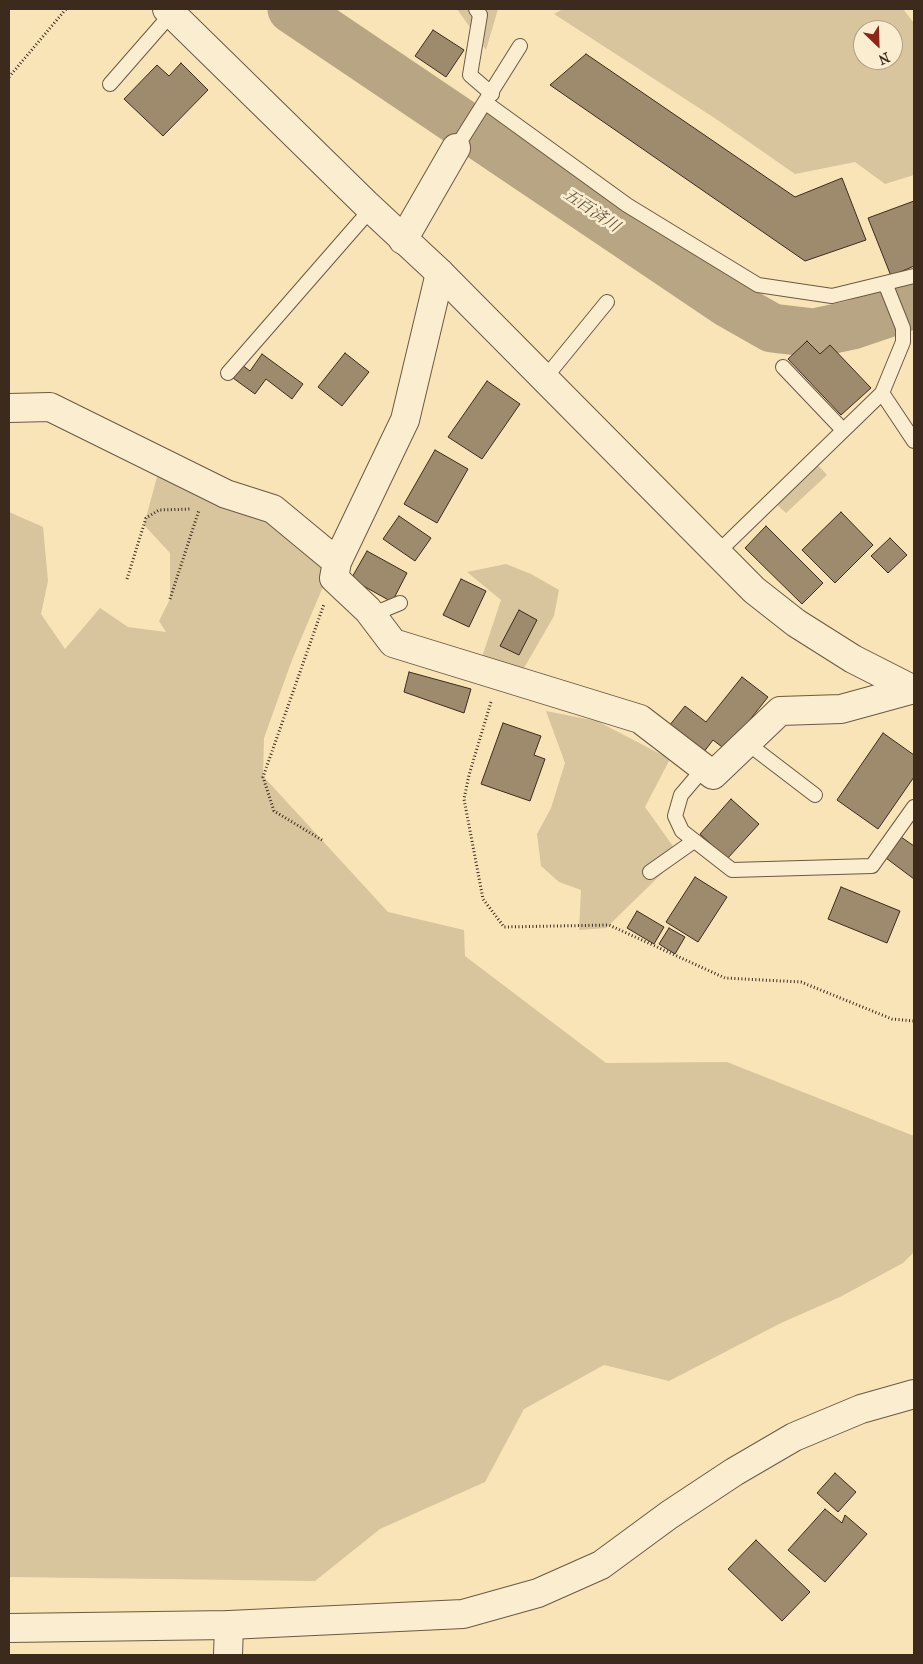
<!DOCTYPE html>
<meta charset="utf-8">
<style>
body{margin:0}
#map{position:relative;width:923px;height:1664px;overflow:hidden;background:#f8e4b7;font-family:"IM FELL French Canon",serif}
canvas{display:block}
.frame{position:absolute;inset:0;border:10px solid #3c2b1d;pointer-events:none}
.north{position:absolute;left:853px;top:20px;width:50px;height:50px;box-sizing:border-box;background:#faedd0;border:1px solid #ae9f88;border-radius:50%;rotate:156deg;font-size:14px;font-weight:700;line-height:20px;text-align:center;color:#3c2b1d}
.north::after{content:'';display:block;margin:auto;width:18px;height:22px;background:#8f2418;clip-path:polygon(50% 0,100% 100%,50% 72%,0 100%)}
</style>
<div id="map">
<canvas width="923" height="1664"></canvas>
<div class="frame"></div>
<div class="north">N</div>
</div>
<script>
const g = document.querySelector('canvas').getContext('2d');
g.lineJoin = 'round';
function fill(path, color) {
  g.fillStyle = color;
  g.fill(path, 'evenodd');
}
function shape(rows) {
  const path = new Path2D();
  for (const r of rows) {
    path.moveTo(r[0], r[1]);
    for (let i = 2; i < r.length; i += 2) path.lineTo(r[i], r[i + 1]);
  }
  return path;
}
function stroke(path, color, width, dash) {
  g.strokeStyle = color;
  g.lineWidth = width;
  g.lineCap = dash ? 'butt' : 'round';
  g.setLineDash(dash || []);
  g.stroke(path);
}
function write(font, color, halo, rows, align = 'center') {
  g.font = font + ' "IM FELL French Canon","Noto Serif JP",serif';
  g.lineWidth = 5;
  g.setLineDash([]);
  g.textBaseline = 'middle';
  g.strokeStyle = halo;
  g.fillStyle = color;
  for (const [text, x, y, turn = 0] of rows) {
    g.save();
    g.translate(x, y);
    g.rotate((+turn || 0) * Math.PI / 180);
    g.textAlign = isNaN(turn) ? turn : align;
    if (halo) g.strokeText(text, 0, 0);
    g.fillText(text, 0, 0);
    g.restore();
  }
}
fill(shape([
 [457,9,498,9,486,50],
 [563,9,903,9,914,23,914,175,885,184,855,162,795,174,716,119,554,14],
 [863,30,893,30,893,60,863,60],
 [816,463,827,475,786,513,774,502],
 [157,477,210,486,273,509,326,567,325,582,292,660,264,738,263,776,388,912,464,930,465,956,606,1063,727,1062,914,1136,914,1252,903,1263,840,1297,781,1323,669,1381,604,1365,524,1409,485,1482,380,1529,315,1581,9,1577,9,512,43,527,48,581,41,614,65,649,100,608,128,627,166,632,159,621,170,599,170,553,144,525],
 [506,564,531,574,559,590,554,616,524,668,516,674,482,657,501,600,467,572],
 [546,711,597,721,670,759,645,807,680,856,606,928,579,930,581,890,559,882,541,866,537,834,551,808,565,763]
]), '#d8c59d');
stroke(shape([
 [292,9,728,303,772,328,814,333,852,325,914,304]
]), '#b8a583', 49);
const building = shape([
 [433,30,464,50,446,77,415,56,433,30],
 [586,54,795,197,842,178,866,240,805,261,550,85,586,54],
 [181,63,208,90,163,136,124,99,157,65,169,76,181,63],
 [914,201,914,266,891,276,868,218,914,201],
 [807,341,820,354,830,345,871,388,841,415,788,359,807,341],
 [345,353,369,372,342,406,318,387,345,353],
 [262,354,303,384,292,399,266,379,255,394,233,378,242,365,250,371,262,354],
 [487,381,520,404,482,459,448,437,487,381],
 [435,450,468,469,437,523,404,504,435,450],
 [841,512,873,545,835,583,802,550,841,512],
 [399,516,431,538,415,561,383,539,399,516],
 [766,526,823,583,802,604,745,548,766,526],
 [890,538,907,555,888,573,871,556,890,538],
 [367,551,407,573,392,602,351,579,367,551],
 [461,579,486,591,469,627,443,615,461,579],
 [519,610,537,620,519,655,500,646,519,610],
 [409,672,471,689,464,713,404,692,409,672],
 [742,677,768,697,726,750,713,740,703,753,669,726,685,706,706,722,742,677],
 [503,723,541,736,534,755,545,759,530,801,481,784,503,723],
 [883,733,914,755,914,777,878,829,837,800,883,733],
 [731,799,759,824,727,859,700,834,731,799],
 [901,837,914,846,914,879,886,858,901,837],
 [695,877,727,897,698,942,666,922,695,877],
 [841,887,900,911,887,943,828,919,841,887],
 [637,911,664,927,654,944,627,928,637,911],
 [669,928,685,937,675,954,659,944,669,928],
 [835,1473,856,1492,838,1512,817,1493,835,1473],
 [825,1509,842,1523,845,1515,867,1534,825,1582,788,1550,825,1509],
 [756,1540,810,1592,782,1621,728,1569,756,1540]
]);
fill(building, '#9e8b6d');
stroke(building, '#3c2b1d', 1);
const service = shape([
 [476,9,480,15,470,75,492,94],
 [110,84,172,13],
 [486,103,627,205,758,285,832,296,914,276],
 [456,148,520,46],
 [783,367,843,430],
 [228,373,371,209],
 [545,378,607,302],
 [882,393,914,441],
 [717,553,882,393,903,342,903,328,885,283],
 [371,615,400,603],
 [747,743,815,795],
 [704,768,681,795,675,816,682,831,732,870,872,866,914,807],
 [650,872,694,841]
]);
const minor = shape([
 [403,240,456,148],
 [440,273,405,420,337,562,334,578,368,610,393,643,640,719,713,775,780,711,841,709,914,689],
 [9,408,50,407,226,494,273,509,337,562],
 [228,1655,229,1625]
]);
const tertiary = shape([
 [167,9,366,204,440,273,754,590,796,623,853,659,914,690],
 [9,1628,229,1625,463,1614,538,1593,601,1565,669,1515,734,1472,794,1437,861,1409,914,1394]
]);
stroke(service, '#6b5944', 16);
stroke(minor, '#6b5944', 30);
stroke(tertiary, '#6b5944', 30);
stroke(shape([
 [9,77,66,9],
 [127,579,146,518,159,510,191,509],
 [170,599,199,510],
 [491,702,469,775,464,799,483,899,504,927,609,925,725,978,801,982,892,1019,914,1021],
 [322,840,274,811,263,777,324,604]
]), '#3c2b1d', 3, [1, 2.5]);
stroke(service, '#faedd0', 14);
stroke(minor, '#faedd0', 28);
stroke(tertiary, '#faedd0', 28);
write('italic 16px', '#61503c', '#faedd0', [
 ["五百済川",591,211,34]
]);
</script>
